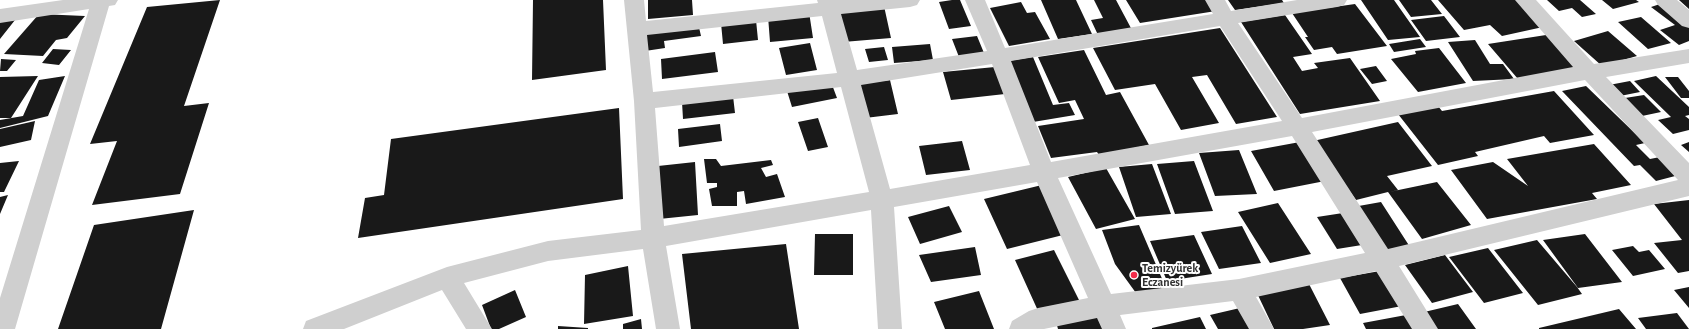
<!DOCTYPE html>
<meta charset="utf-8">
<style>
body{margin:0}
canvas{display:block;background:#fff}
</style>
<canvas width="1689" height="329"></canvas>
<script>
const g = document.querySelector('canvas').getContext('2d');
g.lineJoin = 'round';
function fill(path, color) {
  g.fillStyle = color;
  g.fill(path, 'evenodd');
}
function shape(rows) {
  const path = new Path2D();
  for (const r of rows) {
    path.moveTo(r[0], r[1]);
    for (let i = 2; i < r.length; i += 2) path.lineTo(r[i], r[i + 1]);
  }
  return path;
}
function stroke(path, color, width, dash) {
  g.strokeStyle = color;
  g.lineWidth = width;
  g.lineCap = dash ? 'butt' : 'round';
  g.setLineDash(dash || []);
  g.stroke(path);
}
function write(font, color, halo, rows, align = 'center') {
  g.font = font + ' "Alegreya Sans",sans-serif';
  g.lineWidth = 4;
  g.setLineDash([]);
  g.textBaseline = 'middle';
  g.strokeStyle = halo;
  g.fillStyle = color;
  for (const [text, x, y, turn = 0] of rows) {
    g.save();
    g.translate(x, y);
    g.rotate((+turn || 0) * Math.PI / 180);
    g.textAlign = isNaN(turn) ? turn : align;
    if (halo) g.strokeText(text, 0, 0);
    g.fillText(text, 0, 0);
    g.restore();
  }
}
fill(shape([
 [220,0,184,106,209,103,180,194,92,205,117,141,90,144,147,7],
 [533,0,603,0,606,70,532,80],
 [648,0,692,0,693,15,648,19],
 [952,0,960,0,971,26,949,29,939,2],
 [1041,0,1076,0,1092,34,1058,39],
 [1094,0,1116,0,1132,30,1098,35,1091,20,1103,18],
 [1126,0,1209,0,1216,11,1140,23],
 [1228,0,1282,0,1284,3,1235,10],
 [1361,0,1394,0,1420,37,1388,40],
 [1399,0,1431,0,1442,14,1411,17],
 [1438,0,1516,0,1543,27,1502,36,1490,25,1464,30],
 [1547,0,1580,0,1596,14,1582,17,1572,8,1559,11],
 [1602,0,1636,0,1639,2,1613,9],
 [1679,0,1689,0,1689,9],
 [1021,2,1027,13,1035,12,1050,39,1009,46,990,8],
 [1355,4,1387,46,1337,54,1332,47,1314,50,1305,37,1308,37,1292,13],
 [1660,4,1689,27,1689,41,1679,45,1660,30,1675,25,1651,7],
 [884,6,891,38,843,42,838,10],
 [809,12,813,38,770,42,768,16],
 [39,14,85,16,67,38,56,40,43,56,4,54],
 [1285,15,1312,54,1293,57,1302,71,1318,68,1314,63,1350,58,1380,101,1300,114,1241,22],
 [1444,16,1460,37,1426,41,1411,20],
 [1641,17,1671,43,1648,49,1618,22],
 [0,20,15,20,0,39],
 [756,20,758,40,723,44,721,23],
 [698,23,701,36,664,41,665,48,645,51,643,32],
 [1220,28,1277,117,1236,124,1207,75,1192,77,1219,123,1181,130,1155,84,1115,90,1093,48],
 [1608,31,1637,56,1602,66,1574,41],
 [1546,35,1577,68,1518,79,1488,44],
 [977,36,984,53,959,57,952,39],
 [1420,39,1426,47,1394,52,1389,44],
 [1475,40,1490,64,1503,64,1514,79,1473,81,1448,42],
 [810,43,817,70,786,75,779,48],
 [930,44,933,60,894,63,892,47],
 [884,47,888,60,869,62,865,49],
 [1439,48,1466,83,1418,92,1391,59,1416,54,1415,51],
 [53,49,71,50,59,65,42,63],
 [1084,50,1106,95,1120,92,1149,145,1099,155,1097,152,1051,158,1038,126,1084,119,1075,100,1059,103,1038,57],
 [715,52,718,72,662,79,661,59],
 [1033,57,1053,105,1069,103,1075,115,1033,122,1008,61],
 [1,59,16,60,7,71,0,71],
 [1376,66,1387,81,1372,84,1360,69],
 [995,67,1005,94,951,100,943,72],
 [38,76,11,118,0,118,0,77],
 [65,76,48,116,0,128,0,120,23,116,39,80],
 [1656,76,1689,107,1689,115,1685,116,1689,119,1689,130,1673,134,1658,120,1671,117,1634,81],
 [1665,77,1678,77,1689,91,1689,98,1681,98],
 [890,80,898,114,865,118,858,84],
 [1630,81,1640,92,1620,96,1609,85],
 [831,82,837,98,792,107,787,91],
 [1586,86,1645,143,1636,145,1650,159,1660,157,1679,175,1656,181,1640,165,1634,166,1562,91],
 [1554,91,1594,135,1550,143,1544,136,1475,152,1478,156,1438,165,1398,114,1438,106,1442,111],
 [1644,95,1661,112,1642,116,1625,98],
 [733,96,735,113,683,119,682,102],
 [619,108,623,199,358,238,365,198,384,195,391,139],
 [818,118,828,147,808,151,798,122],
 [35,121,31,140,0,147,0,129],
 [1398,122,1432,166,1387,176,1398,190,1389,192,1437,182,1471,225,1422,239,1388,192,1356,200,1313,141],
 [720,124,722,141,679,147,678,129],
 [962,141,970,170,926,175,919,146],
 [1300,142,1325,181,1274,191,1251,151],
 [1689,142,1689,152,1681,145],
 [1594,144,1631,185,1592,193,1597,199,1487,219,1451,170,1493,162,1528,186,1507,159],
 [1239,150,1257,194,1215,196,1199,153],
 [704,159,716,159,721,166,771,160,773,165,761,168,766,177,777,174,785,197,746,204,744,191,737,192,737,206,712,206,709,189,717,187,717,183,707,183],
 [19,161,4,192,0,192,0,163],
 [1194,161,1213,211,1175,214,1157,164],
 [695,162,698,215,659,219,658,166],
 [1152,164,1171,214,1136,217,1119,167],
 [1106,168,1135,219,1096,229,1068,177],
 [1042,185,1067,234,1007,249,984,199],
 [8,195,0,214,0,197],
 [1689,200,1689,271,1678,273,1654,243,1682,240,1654,204],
 [1381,202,1410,247,1381,252,1353,207],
 [1278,203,1311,254,1270,263,1238,212],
 [949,206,962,232,920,244,908,217],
 [194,210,161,329,58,329,94,225],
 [1343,213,1362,245,1337,249,1317,217],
 [1139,225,1166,288,1136,293,1115,264,1102,230],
 [1242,226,1261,263,1219,269,1201,232],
 [815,234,853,234,853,275,814,275],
 [1585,234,1622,282,1578,288,1543,240],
 [1194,235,1212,274,1167,281,1150,241],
 [1537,240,1577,287,1582,294,1538,305,1494,250],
 [786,244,799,329,691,329,682,254],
 [1633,246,1639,252,1649,250,1665,269,1633,276,1612,250],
 [975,247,981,275,931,282,919,255],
 [1488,248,1523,293,1484,303,1449,257],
 [1054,250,1080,302,1039,313,1015,260],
 [1445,255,1473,292,1432,303,1405,265],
 [628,266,633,316,584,324,585,275],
 [1380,271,1402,306,1360,314,1340,278],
 [1309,284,1330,325,1303,329,1274,329,1256,291],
 [1689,287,1689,308,1674,290],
 [515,290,526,317,499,329,491,329,482,305],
 [979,291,994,329,945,329,934,302],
 [1458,304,1476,329,1431,329,1420,313],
 [1240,308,1252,329,1218,329,1210,315],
 [1619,309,1636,329,1539,329,1539,328],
 [1677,313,1689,329,1646,329,1638,318],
 [1099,315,1104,329,1058,329,1056,322],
 [1406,315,1415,329,1366,329,1363,323],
 [1200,317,1206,329,1152,329,1152,328],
 [641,319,642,329,623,329,623,324],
 [558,326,588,328,588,329,558,329]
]), '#191919');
fill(shape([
 [63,0,118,0,115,5,109,6,15,329,0,329,0,298,89,9,0,23,0,9,63,0],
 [624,0,644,0,646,21,818,3,817,0,920,0,917,5,910,7,841,14,857,70,987,51,965,0,985,0,1005,48,1213,14,1205,0,1225,0,1231,11,1297,0,1347,0,1344,5,1337,7,1238,23,1302,118,1573,67,1515,0,1536,0,1594,64,1689,49,1689,63,1606,77,1689,163,1689,196,1399,266,1438,329,1412,329,1376,271,1256,297,1274,329,1249,329,1233,301,1120,315,1126,329,1102,329,1097,318,1044,329,1009,329,1012,321,1029,311,1038,308,1088,298,1037,182,894,207,902,329,878,329,871,210,666,246,680,329,656,329,643,249,548,261,464,283,492,329,466,329,442,290,344,329,303,329,306,321,447,267,548,241,641,230,634,101,624,0],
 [822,16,837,73,653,92,647,35,822,16],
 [1220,26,1282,121,1051,162,1011,61,1220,26],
 [992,64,1030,165,890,189,861,85,992,64],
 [1585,80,1678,180,1388,249,1312,132,1585,80],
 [841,87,869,192,664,226,655,108,841,87],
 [1292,136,1365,253,1239,279,1111,294,1058,178,1292,136],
 [1655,0,1677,0,1689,10,1689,28,1682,26,1658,5,1655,0]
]), '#cfcfcf');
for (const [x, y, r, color] of [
 [1134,275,4,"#f22a49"]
]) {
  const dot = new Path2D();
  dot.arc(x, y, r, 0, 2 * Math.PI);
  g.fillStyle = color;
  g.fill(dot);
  stroke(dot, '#fff', 1.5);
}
write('bold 12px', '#323232', '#fff', [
 ["Temizyürek",1142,268],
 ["Eczanesi",1142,282]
], 'left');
</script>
